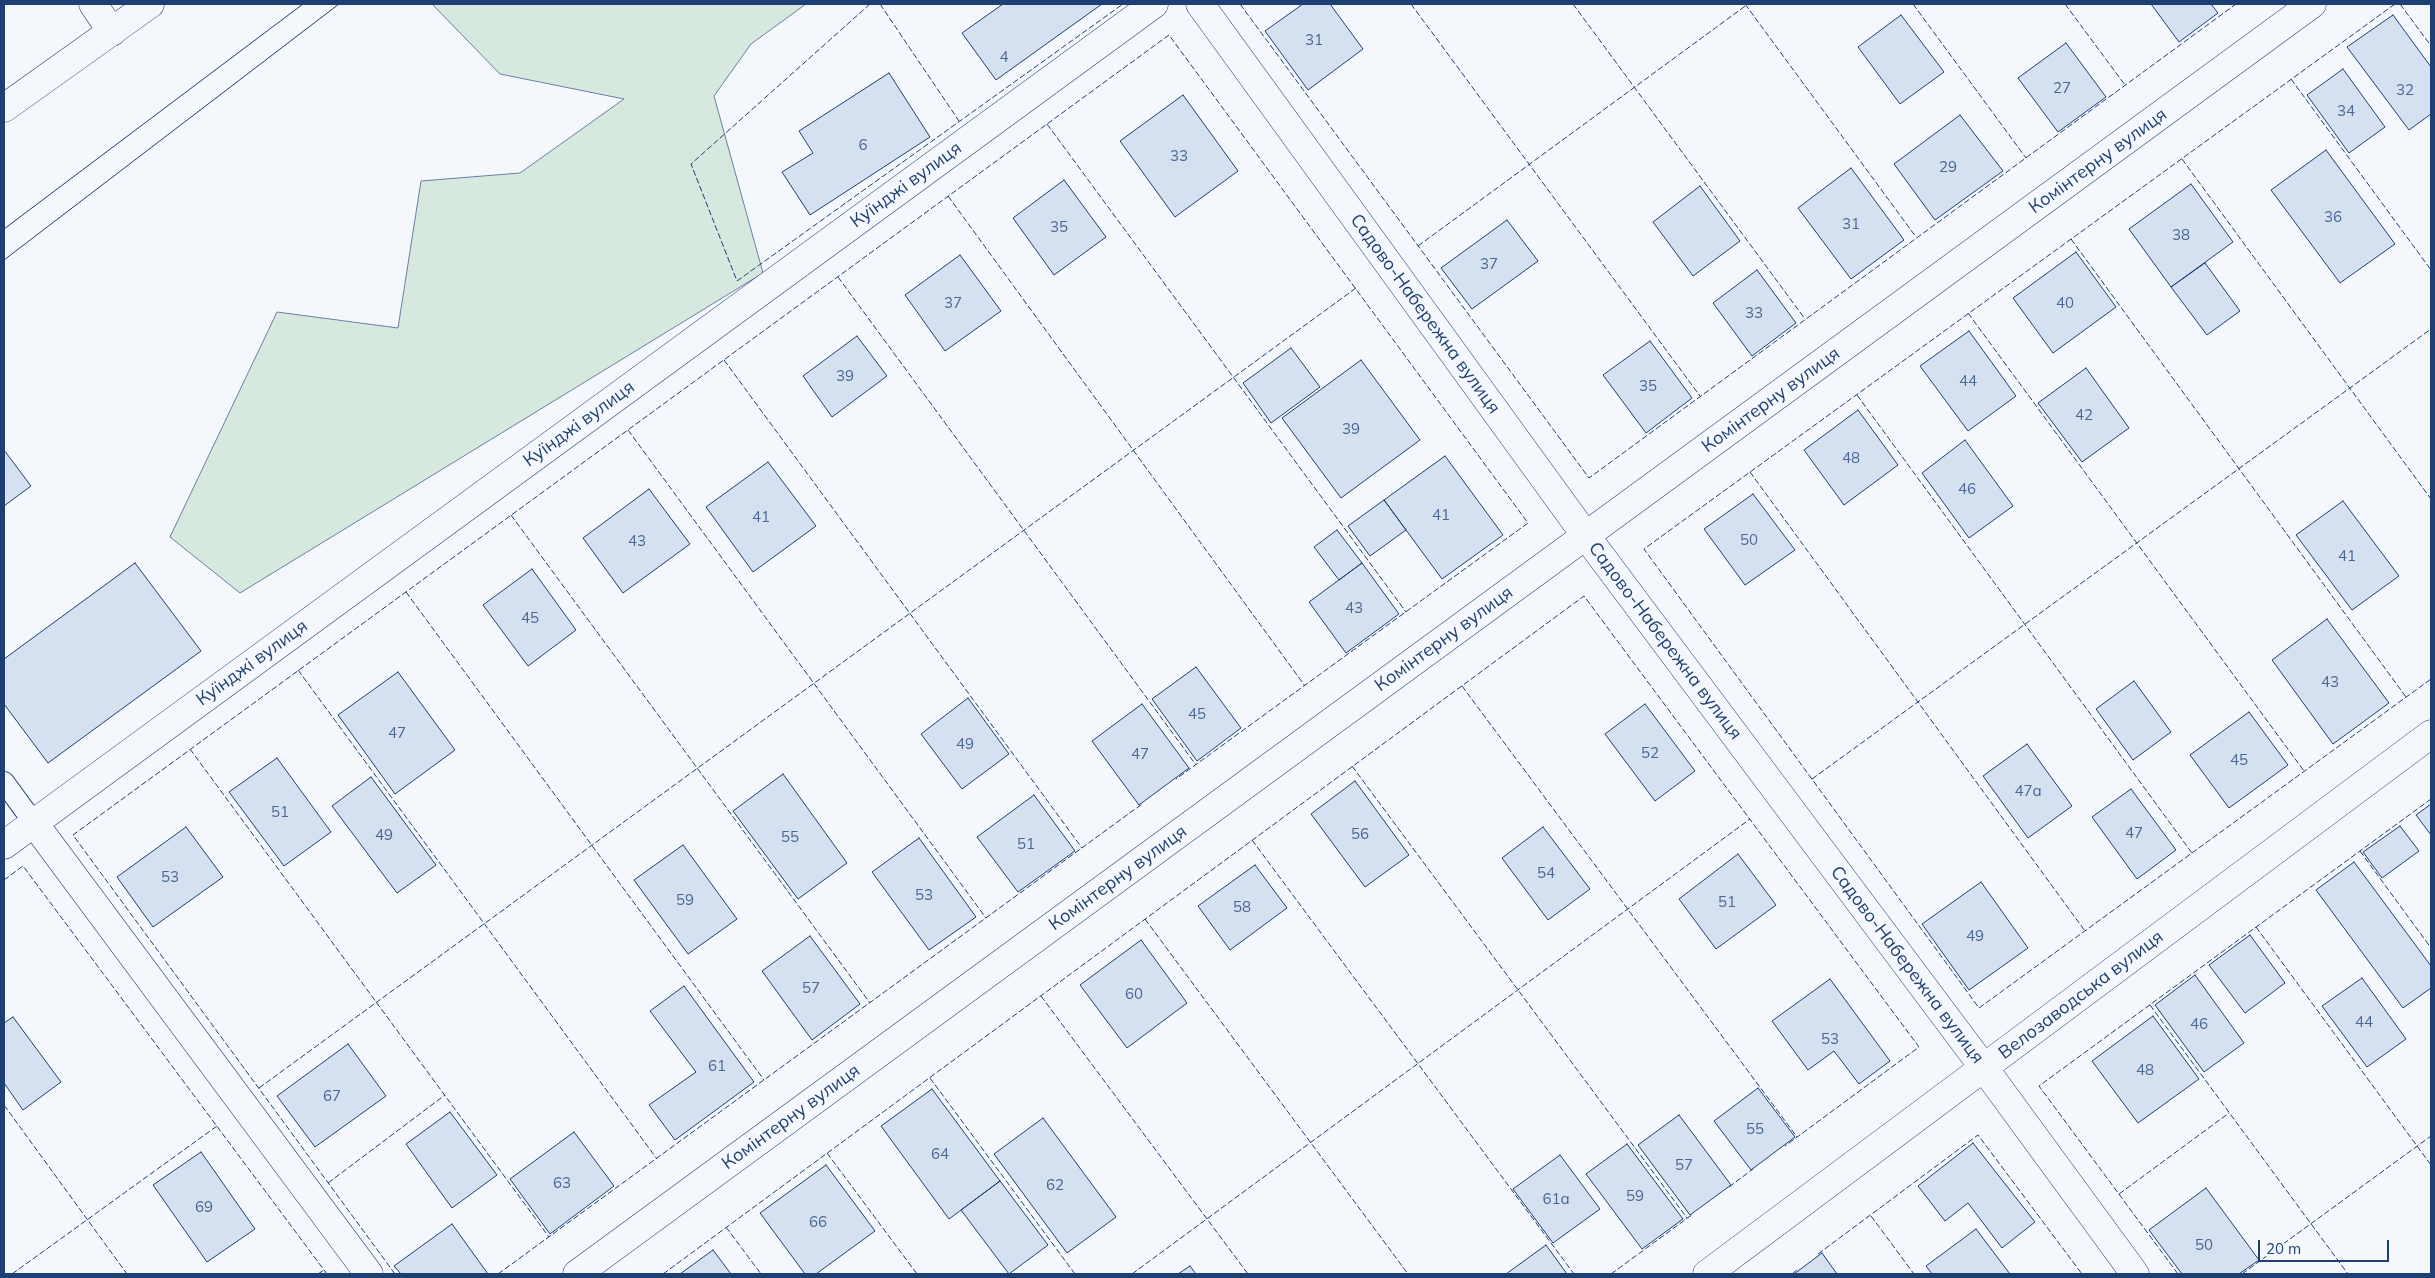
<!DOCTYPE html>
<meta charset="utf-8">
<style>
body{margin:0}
#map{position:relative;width:2435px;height:1278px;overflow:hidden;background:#f4f7fb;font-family:Mulish,sans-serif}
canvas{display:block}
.frame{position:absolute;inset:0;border:5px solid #1d3f73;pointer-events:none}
.scale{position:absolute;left:2258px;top:1240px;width:131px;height:22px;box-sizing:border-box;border:2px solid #1d3f73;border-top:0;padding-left:6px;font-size:15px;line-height:18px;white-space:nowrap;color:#1d3f73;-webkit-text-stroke:4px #f4f7fb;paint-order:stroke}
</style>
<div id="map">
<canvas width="2435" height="1278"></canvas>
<div class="frame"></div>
<div class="scale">20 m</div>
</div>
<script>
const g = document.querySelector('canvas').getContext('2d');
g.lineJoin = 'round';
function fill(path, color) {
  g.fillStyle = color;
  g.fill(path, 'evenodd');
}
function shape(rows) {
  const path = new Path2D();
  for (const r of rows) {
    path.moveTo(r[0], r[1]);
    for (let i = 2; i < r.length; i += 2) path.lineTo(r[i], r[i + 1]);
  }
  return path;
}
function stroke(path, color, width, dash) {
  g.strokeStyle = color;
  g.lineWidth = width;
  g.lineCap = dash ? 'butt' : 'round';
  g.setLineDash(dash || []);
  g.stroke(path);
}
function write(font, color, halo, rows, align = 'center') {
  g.font = font + ' Mulish,sans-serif';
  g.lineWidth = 4;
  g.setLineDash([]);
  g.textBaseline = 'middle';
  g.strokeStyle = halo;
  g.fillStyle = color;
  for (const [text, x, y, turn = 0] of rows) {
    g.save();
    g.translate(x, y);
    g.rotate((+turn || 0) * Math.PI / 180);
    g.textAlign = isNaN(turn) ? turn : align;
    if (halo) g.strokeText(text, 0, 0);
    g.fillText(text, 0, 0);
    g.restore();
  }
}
const green = shape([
 [432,4,806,4,751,44,714,96,763,273,240,593,170,537,277,312,398,328,421,181,520,173,624,99,500,74,432,4]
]);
fill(green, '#d7e8df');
stroke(green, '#687fa3', 1);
const building = shape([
 [1003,4,1102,4,996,80,962,33,1003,4],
 [1303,4,1330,4,1363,49,1308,90,1265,31,1303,4],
 [2151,4,2211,4,2218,13,2179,42,2151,4],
 [1901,15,1944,72,1900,104,1858,47,1901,15],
 [2393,15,2431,67,2431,114,2409,130,2347,47,2393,15],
 [2066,43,2106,97,2058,132,2018,78,2066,43],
 [2343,69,2385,127,2349,153,2307,95,2343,69],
 [889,73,930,137,810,215,782,172,813,153,799,131,889,73],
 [1183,95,1238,171,1175,217,1120,141,1183,95],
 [1960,115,2003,171,1935,220,1894,164,1960,115],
 [2326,150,2395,244,2340,283,2271,190,2326,150],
 [1851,168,1904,240,1851,279,1798,208,1851,168],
 [1064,180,1106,237,1054,275,1013,218,1064,180],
 [2191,184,2233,242,2171,287,2129,229,2191,184],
 [1700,186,1740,241,1693,276,1653,222,1700,186],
 [1507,220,1538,261,1472,309,1441,268,1507,220],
 [2076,252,2116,307,2053,353,2013,298,2076,252],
 [960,255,1001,311,945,351,905,295,960,255],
 [2205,263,2240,311,2207,335,2171,287,2205,263],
 [1757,270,1796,323,1752,356,1713,303,1757,270],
 [1969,331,2016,396,1968,431,1920,366,1969,331],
 [857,336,887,376,832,417,803,376,857,336],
 [1650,341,1692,398,1646,433,1603,375,1650,341],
 [1291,348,1320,387,1271,423,1243,383,1291,348],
 [1361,360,1420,440,1341,498,1282,418,1361,360],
 [2086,368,2129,428,2082,462,2038,403,2086,368],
 [1858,410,1898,465,1844,505,1804,450,1858,410],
 [1965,440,2013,506,1969,538,1922,473,1965,440],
 [4,450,31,486,4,506,4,450],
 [1445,456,1503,535,1442,579,1384,500,1445,456],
 [768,462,816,526,753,572,706,507,768,462],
 [649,489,690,544,623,593,583,538,649,489],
 [1753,494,1795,550,1745,585,1704,529,1753,494],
 [1384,500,1406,530,1370,556,1348,526,1384,500],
 [2343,501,2399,576,2352,610,2296,535,2343,501],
 [1337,530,1362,563,1339,580,1314,547,1337,530],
 [135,563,201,651,48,763,4,704,4,659,135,563],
 [1362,563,1399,614,1346,653,1309,602,1362,563],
 [532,569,576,630,528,666,483,605,532,569],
 [2327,619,2389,703,2333,744,2272,660,2327,619],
 [1196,667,1241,728,1197,761,1152,699,1196,667],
 [398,672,455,750,395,794,338,715,398,672],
 [2134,681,2171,732,2133,760,2096,709,2134,681],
 [968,698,1009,754,962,789,921,734,968,698],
 [1142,704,1189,768,1139,805,1092,741,1142,704],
 [1645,704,1695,771,1655,801,1605,734,1645,704],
 [2249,712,2288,765,2229,808,2190,755,2249,712],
 [2027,744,2072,806,2028,838,1983,776,2027,744],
 [277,758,331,832,284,866,229,792,277,758],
 [783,774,847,863,798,899,733,811,783,774],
 [371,777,436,865,397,893,332,806,371,777],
 [1355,781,1409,855,1365,887,1311,814,1355,781],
 [2131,789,2176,850,2137,879,2092,817,2131,789],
 [1034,795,1075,851,1018,892,977,837,1034,795],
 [2431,804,2431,835,2416,815,2431,804],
 [2400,826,2419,851,2382,878,2363,852,2400,826],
 [186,827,223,877,153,927,117,877,186,827],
 [1543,827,1590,889,1548,920,1502,858,1543,827],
 [919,838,976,917,929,950,872,872,919,838],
 [683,845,737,919,688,954,634,880,683,845],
 [1738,854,1776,905,1716,949,1679,899,1738,854],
 [2354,862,2431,966,2431,988,2403,1008,2316,890,2354,862],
 [1255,865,1287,908,1230,950,1198,906,1255,865],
 [1981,882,2028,948,1969,990,1922,924,1981,882],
 [2250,935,2285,983,2245,1013,2209,965,2250,935],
 [810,936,860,1004,812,1040,762,971,810,936],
 [1141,940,1187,1003,1127,1048,1080,985,1141,940],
 [2195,975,2244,1043,2204,1072,2155,1005,2195,975],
 [2362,978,2406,1039,2367,1067,2322,1006,2362,978],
 [1830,979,1890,1061,1859,1084,1834,1051,1808,1070,1772,1021,1830,979],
 [684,986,754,1082,675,1140,649,1105,696,1072,650,1011,684,986],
 [2153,1016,2199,1079,2138,1123,2092,1061,2153,1016],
 [13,1017,61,1082,23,1110,4,1083,4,1023,13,1017],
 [348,1044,386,1096,315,1147,277,1096,348,1044],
 [1758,1088,1795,1137,1751,1170,1714,1121,1758,1088],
 [932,1089,1000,1181,949,1219,881,1126,932,1089],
 [450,1112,497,1175,452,1208,406,1144,450,1112],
 [1679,1115,1731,1185,1690,1215,1638,1145,1679,1115],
 [1043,1118,1116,1217,1067,1253,994,1154,1043,1118],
 [574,1132,614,1186,550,1234,510,1179,574,1132],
 [1973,1143,2035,1222,2002,1248,1968,1203,1945,1221,1918,1186,1973,1143],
 [1627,1144,1683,1219,1642,1249,1586,1174,1627,1144],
 [201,1152,255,1229,207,1262,153,1185,201,1152],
 [1560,1155,1600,1209,1553,1243,1513,1189,1560,1155],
 [826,1165,875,1231,816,1274,805,1274,760,1213,826,1165],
 [1000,1181,1048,1245,1009,1274,961,1210,1000,1181],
 [2206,1188,2259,1260,2239,1274,2182,1274,2149,1230,2206,1188],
 [452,1224,488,1274,401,1274,394,1266,452,1224],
 [1976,1229,2010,1274,1932,1274,1926,1266,1976,1229],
 [1546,1245,1567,1274,1506,1274,1546,1245],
 [713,1250,731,1274,680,1274,713,1250],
 [1822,1253,1837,1274,1794,1274,1822,1253],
 [1190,1266,1196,1274,1178,1274,1190,1266]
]);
fill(building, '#d5e0f0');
stroke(building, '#1d3f73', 1);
const service = shape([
 [4,782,34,823]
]);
const minor = shape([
 [93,4,112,32],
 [1200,4,1586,536,1984,1068,2135,1274],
 [4,108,150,4],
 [34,823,369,1274],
 [4,845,1154,4],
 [577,1274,2312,4],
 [1707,1274,2431,734]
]);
stroke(service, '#1d3f73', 22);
stroke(minor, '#1d3f73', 29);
stroke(service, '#f4f7fb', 20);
stroke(minor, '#f4f7fb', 28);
stroke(shape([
 [4,229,303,4],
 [4,260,339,4]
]), '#1d3f73', 1);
stroke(shape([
 [870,4,691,164,737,281,1123,4],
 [880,4,959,121],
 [1240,4,1589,478,2236,4],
 [1411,4,1700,396],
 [1573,4,1805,319],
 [1745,4,1916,237],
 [1913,4,2026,158],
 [2065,4,2125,85],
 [2395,4,1644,549,1979,1008,2431,679],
 [2400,4,2431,46],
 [2291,79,2431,270],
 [1047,124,1406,612],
 [2182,159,2431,499],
 [948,196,1305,686],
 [2071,239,2406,697],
 [1418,246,1748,4],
 [838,277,1196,765],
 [1968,313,2304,771],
 [724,360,1082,848],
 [1857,395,2192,853],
 [628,430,986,918],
 [1750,472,2085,931],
 [511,515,870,1003],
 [406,592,764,1080],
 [298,670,657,1159],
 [1462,686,1797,1137],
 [190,749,549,1237],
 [1352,766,1687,1218],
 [1812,779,2431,329],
 [1252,840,1574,1274],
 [2360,851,2431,948],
 [4,880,23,866,327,1274],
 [1145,919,1408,1274],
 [2256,927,2431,1165],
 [1041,996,1248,1274],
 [2150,1005,2348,1274],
 [930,1078,1075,1274],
 [259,1088,1356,288],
 [4,1105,127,1274],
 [827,1153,917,1274],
 [328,1183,445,1095],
 [1729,1187,1753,1169],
 [2119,1194,2229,1113],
 [1871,1216,1914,1274],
 [726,1227,761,1274],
 [1818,1254,1978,1135,2082,1274],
 [12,1274,217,1126],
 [318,1274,324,1270],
 [395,1274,73,835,1169,35,1528,523,1176,779],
 [498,1274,1142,804],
 [663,1274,1584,596,1919,1047,1785,1146],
 [1132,1274,1750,819],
 [1611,1274,1693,1214],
 [1792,1274,1798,1269],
 [2178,1274,2039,1086,2431,799],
 [2242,1274,2431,1136]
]), '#1d3f73', 1, [6, 2.5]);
write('15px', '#4b6792', null, [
 ["31",1314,40],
 ["4",1004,57],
 ["27",2062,88],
 ["32",2405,90],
 ["34",2346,111],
 ["6",863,145],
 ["33",1179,156],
 ["29",1948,167],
 ["36",2333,217],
 ["31",1851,224],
 ["35",1059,227],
 ["38",2181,235],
 ["37",1489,264],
 ["37",953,303],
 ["40",2065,303],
 ["33",1754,313],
 ["39",845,376],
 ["44",1968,381],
 ["35",1648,386],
 ["42",2084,415],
 ["39",1351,429],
 ["48",1851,458],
 ["46",1967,489],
 ["41",1441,515],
 ["41",761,517],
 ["50",1749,540],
 ["43",637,541],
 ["41",2347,556],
 ["43",1354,608],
 ["45",530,618],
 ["43",2330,682],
 ["45",1197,714],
 ["47",397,733],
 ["49",965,744],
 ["52",1650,753],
 ["47",1140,754],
 ["45",2239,760],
 ["47а",2028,791],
 ["51",280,812],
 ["47",2134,833],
 ["56",1360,834],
 ["49",384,835],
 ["55",790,837],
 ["51",1026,844],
 ["54",1546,873],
 ["53",170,877],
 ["53",924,895],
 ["59",685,900],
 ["51",1727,902],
 ["58",1242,907],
 ["49",1975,936],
 ["57",811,988],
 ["60",1134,994],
 ["44",2364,1022],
 ["46",2199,1024],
 ["53",1830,1039],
 ["61",717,1066],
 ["48",2145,1070],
 ["67",332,1096],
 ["55",1755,1129],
 ["64",940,1154],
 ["57",1684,1165],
 ["63",562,1183],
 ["62",1055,1185],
 ["59",1635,1196],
 ["61а",1556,1199],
 ["69",204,1207],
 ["66",818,1222],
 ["50",2204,1245]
]);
write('18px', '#1d3f73', '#f4f7fb', [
 ["Комінтерну вулиця",2098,161,-36],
 ["Куїнджі вулиця",906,185,-36],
 ["Садово-Набережна вулиця",1425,314,54],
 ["Комінтерну вулиця",1771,400,-36],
 ["Куїнджі вулиця",579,424,-36],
 ["Комінтерну вулиця",1444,639,-36],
 ["Садово-Набережна вулиця",1665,641,53],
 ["Куїнджі вулиця",252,663,-36],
 ["Комінтерну вулиця",1118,878,-36],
 ["Садово-Набережна вулиця",1907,965,53],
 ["Велозаводська вулиця",2081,995,-37],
 ["Комінтерну вулиця",791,1117,-36]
]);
</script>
